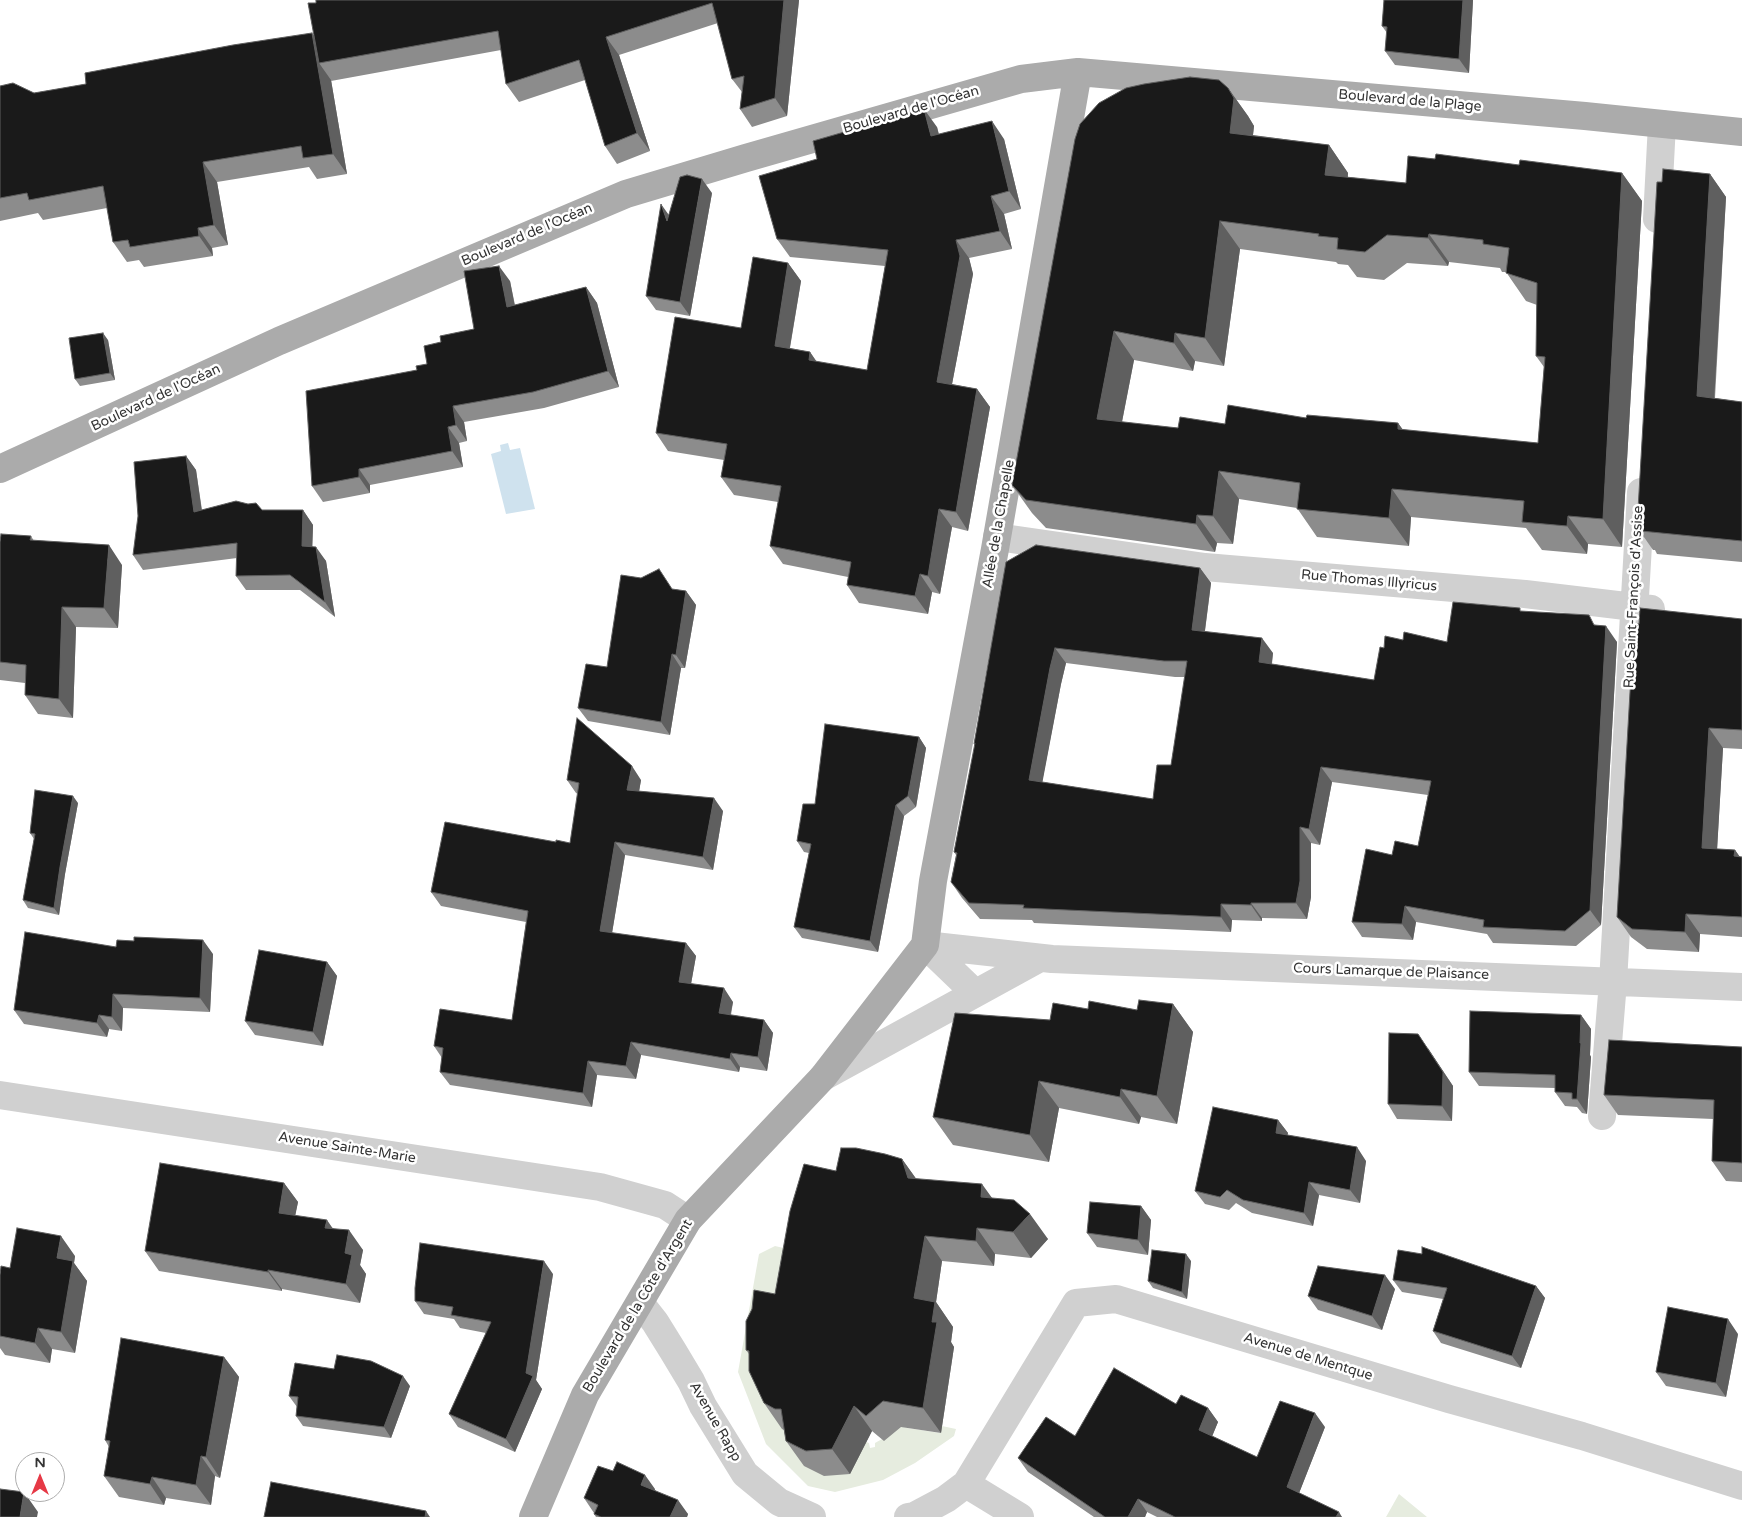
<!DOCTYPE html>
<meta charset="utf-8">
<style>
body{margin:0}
#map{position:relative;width:1742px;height:1517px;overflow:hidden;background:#fff;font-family:"Varela Round",sans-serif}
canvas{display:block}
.north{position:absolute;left:15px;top:1452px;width:50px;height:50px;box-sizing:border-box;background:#fff;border:1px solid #adadad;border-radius:50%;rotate:0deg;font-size:14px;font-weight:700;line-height:20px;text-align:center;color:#333}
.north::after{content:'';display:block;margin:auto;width:18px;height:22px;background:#e63946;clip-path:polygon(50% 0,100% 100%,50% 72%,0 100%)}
</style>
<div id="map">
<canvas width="1742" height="1517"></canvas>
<div class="north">N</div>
</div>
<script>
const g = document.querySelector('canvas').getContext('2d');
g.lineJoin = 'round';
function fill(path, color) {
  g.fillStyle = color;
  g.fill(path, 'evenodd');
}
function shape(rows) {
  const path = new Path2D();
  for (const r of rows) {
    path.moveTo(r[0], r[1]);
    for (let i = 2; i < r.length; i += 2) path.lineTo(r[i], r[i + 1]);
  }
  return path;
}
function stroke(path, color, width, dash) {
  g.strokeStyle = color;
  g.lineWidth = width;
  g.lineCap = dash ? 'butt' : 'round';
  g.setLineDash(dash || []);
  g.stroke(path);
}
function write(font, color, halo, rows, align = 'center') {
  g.font = font + ' "Varela Round",sans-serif';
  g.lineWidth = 5;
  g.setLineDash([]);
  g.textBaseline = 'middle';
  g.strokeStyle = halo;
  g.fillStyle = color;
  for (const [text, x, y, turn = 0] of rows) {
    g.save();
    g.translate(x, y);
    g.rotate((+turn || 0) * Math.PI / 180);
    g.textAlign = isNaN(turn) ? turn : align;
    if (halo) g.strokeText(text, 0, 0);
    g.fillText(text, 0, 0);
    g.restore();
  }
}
fill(shape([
 [775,1246,809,1254,864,1441,869,1443,870,1448,875,1447,875,1443,882,1439,891,1422,908,1428,940,1433,942,1426,956,1429,954,1436,915,1463,883,1480,835,1492,808,1486,766,1444,738,1372,759,1254],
 [1399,1494,1427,1517,1386,1517]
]), '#e6ecdf');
fill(shape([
 [508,443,510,450,520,448,535,509,506,514,491,454,501,451,500,445]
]), '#cfe2ee');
stroke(shape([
 [1657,219,1662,124],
 [997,537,1205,567,1525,594,1651,609],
 [925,945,1052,959,1742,987],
 [925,945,975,993],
 [823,1077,1040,958],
 [0,1095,600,1187,665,1205,688,1220],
 [1602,1116,1613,982,1641,492],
 [640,1303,655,1322,673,1351,691,1381,703,1406,745,1474,779,1502,812,1517],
 [966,1484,1076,1303,1116,1299,1449,1399,1582,1436,1742,1486],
 [908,1517,914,1516,946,1499,966,1484,1020,1517]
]), '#d0d0d0', 28);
stroke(shape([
 [0,469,279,341,626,194,746,158,1021,79,1078,72,1585,116,1742,132],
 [533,1517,585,1395,688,1220,823,1077,925,945,933,881,995,549,1078,72]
]), '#ababab', 28);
fill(shape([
 [799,0,787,116,752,127,740,109,742,92,732,79,718,23,619,55,650,151,617,164,605,146,585,80,519,102,506,84,501,50,331,81,331,80,347,174,317,179,309,167,217,182,228,245,212,248,213,256,144,267,139,260,127,262,113,242,107,208,43,220,38,213,0,221,0,86,34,93,86,84,314,35,308,3],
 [1384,0,1473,0,1469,73,1395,65,1385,51,1387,33,1382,26],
 [1228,88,1248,116,1254,126,1253,135,1329,145,1348,173,1348,177,1406,183,1435,159,1622,173,1642,201,1622,547,1588,544,1587,554,1542,550,1526,528,1411,517,1409,546,1317,537,1297,508,1239,499,1233,544,1217,543,1215,552,1046,528,1032,513,1012,485],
 [1240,249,1336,262,1338,264,1348,265,1357,277,1384,280,1407,263,1448,266,1449,262,1500,268,1502,272,1506,272,1526,301,1537,305,1536,356,1544,367,1538,443,1403,430,1398,423,1306,418,1225,424,1178,428,1122,422,1134,360,1193,371,1195,361,1224,366],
 [937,127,939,134,1004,139,1021,209,1004,214,1012,249,969,258,973,274,952,384,977,389,990,407,968,531,952,527,940,594,932,592,928,614,859,603,847,585,848,577,783,564,770,546,778,502,734,495,721,477,724,460,668,451,656,433,741,328,788,263,801,281,790,348,810,352,817,362,867,370,885,266,790,257,777,239],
 [1710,174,1726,197,1715,398,1742,402,1742,562,1657,554,1655,550,1653,550,1637,527,1662,182],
 [712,193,690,316,656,310,646,296],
 [510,281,515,305,586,287,597,303,619,387,544,408,464,422,467,441,459,443,463,467,370,485,370,493,323,502,312,486,417,370,427,364,441,342,474,329],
 [108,340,115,380,80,386,75,379],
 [186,456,196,470,202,510,303,510,313,525,312,546,326,561,335,617,300,590,246,590,236,576,237,558,143,570,133,555],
 [31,536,34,541,122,565,118,628,76,627,73,718,38,714,25,695,25,683,0,680,0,542],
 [1006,562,1200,568,1211,583,1205,631,1273,653,1272,664,1374,680,1384,648,1403,640,1447,642,1521,611,1596,625,1617,642,1601,925,1576,946,1493,943,1487,934,1416,922,1413,940,1362,937,1352,922,1392,855,1418,846,1428,795,1332,782,1320,845,1311,843,1311,897,1307,919,1262,918,1262,921,1232,920,1231,932,1034,923,1032,920,980,919,962,898,951,882,956,855,954,852,975,745,974,744],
 [1066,663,1175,677,1185,677,1171,765,1153,799,1042,782,1061,684],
 [673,589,686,591,696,605,685,668,681,668,670,735,588,721,578,708,607,667],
 [1742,619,1742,749,1723,748,1717,849,1735,850,1740,857,1742,857,1742,937,1700,934,1699,952,1647,949,1631,937,1617,917,1639,624],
 [919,737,926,748,916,807,904,816,878,952,802,938,794,927,809,853,804,852,797,841,815,804],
 [567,780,641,780,639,791,723,811,713,870,625,855,612,933,686,943,696,956,691,984,733,1002,731,1015,764,1020,773,1033,767,1071,740,1067,739,1072,641,1055,636,1079,597,1075,592,1107,450,1085,440,1072,442,1058,434,1046,512,1020,526,922,441,906,431,892,556,842,570,843,578,794,576,793],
 [78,803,65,874,59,915,28,908,23,900,34,839,30,833],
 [116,947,213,954,210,1012,123,1008,122,1031,109,1029,107,1037,24,1024,14,1010],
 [327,962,337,976,323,1046,255,1035,245,1021],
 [1173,1004,1193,1032,1177,1124,1141,1117,1139,1124,1059,1108,1049,1162,953,1145,933,1117,1050,1020,1088,1009,1137,1010],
 [1581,1015,1591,1029,1590,1055,1591,1057,1587,1114,1582,1113,1577,1107,1565,1106,1555,1092,1555,1088,1479,1086,1469,1072],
 [1742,1047,1742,1182,1726,1181,1712,1161,1713,1119,1618,1115,1604,1095],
 [1428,1048,1453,1086,1452,1121,1397,1119,1388,1104],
 [1278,1120,1288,1133,1287,1135,1366,1161,1360,1203,1319,1195,1313,1226,1252,1213,1236,1203,1229,1210,1205,1204,1195,1191],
 [902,1159,916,1179,992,1198,1048,1239,1031,1258,995,1254,994,1266,942,1261,936,1302,953,1327,951,1342,954,1347,941,1433,901,1427,884,1441,872,1431,850,1474,824,1476,804,1466,786,1441,784,1430,782,1429,764,1403,749,1354,746,1350,775,1294,836,1171],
 [284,1183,298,1202,295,1215,333,1228,363,1250,360,1265,366,1274,360,1303,282,1289,282,1291,159,1271,145,1251],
 [1141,1206,1151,1220,1148,1255,1097,1247,1087,1233],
 [75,1256,74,1263,87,1281,75,1353,52,1349,50,1363,5,1355,0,1348,0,1275,10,1268],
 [1191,1261,1187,1299,1153,1288,1148,1281],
 [553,1274,536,1380,542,1389,515,1452,458,1427,449,1414,486,1333,460,1328,454,1319,424,1314,415,1301],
 [1393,1280,1536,1286,1545,1298,1521,1368,1441,1343,1433,1331,1443,1299,1402,1292],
 [1395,1289,1382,1330,1318,1310,1308,1296],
 [1738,1334,1726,1397,1666,1386,1656,1372],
 [224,1357,239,1377,220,1478,215,1476,211,1505,166,1498,164,1505,119,1497,104,1476,109,1447,105,1440],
 [410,1386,391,1438,303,1426,296,1416,297,1407,289,1396],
 [1176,1404,1208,1408,1218,1422,1212,1436,1257,1457,1325,1427,1299,1493,1342,1517,1157,1517,1147,1512,1145,1517,1094,1517,1028,1472,1018,1458,1075,1436],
 [655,1489,655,1490,688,1514,687,1517,596,1517,594,1514,594,1513,584,1498]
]), '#8c8c8c');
fill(shape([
 [784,0,799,0,787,116,775,98],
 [1463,0,1473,0,1469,73,1459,59],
 [312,33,326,53,319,63,331,80,347,174,333,154],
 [606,37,619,55,650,151,637,133],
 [1228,88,1248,116,1254,126,1250,161,1230,133],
 [924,109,937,127,943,154,931,136],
 [992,121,1004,139,1021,209,1009,191],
 [1329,145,1348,173,1345,203,1325,175],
 [203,162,217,182,228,245,214,225],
 [1622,173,1642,201,1622,547,1603,519],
 [1710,174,1726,197,1713,419,1697,396],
 [702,179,712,193,690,316,680,302],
 [991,196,1004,214,1012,249,1000,231],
 [661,204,671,218,667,221],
 [1220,221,1240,249,1224,366,1205,338],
 [198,228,212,248,213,256,199,236],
 [1429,234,1449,262,1448,266,1428,238],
 [956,240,969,258,973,274,949,400,937,382],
 [788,263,801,281,787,364,775,346],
 [499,266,510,281,518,323,507,307],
 [586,287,597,303,619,387,608,371],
 [1114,331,1134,360,1117,447,1097,419],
 [103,333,108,340,115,380,110,373],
 [1175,333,1195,361,1193,371,1174,343],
 [810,352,822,370,809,360],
 [977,389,990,407,968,531,956,512],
 [453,406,464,422,467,441,456,425],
 [1398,423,1418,451,1398,429],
 [448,427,459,443,463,467,452,451],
 [186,456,196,470,204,527,194,512],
 [359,469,370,485,370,493,359,477],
 [1219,471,1239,499,1233,544,1213,516],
 [1392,489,1411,517,1409,546,1389,518],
 [939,509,952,527,940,594,928,576],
 [303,510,313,525,312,560,302,546],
 [1197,515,1217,543,1215,552,1196,524],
 [1568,516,1588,544,1587,554,1567,526],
 [109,545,122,565,118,628,104,608],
 [316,547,326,561,335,617,325,602],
 [1200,568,1211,583,1203,645,1192,630],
 [920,574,932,592,928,614,915,596],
 [686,591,696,605,685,668,676,655],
 [62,607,76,627,73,718,59,699],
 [1606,626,1617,642,1601,925,1590,910],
 [1262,638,1273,653,1270,677,1259,662],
 [1055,648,1066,663,1061,684,1040,795,1029,780,1050,668],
 [672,654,681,668,670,735,661,722],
 [1709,728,1723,748,1716,868,1702,848],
 [919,737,926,748,916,807,908,796],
 [632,766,641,780,637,804,627,790],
 [1321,767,1332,782,1320,845,1309,829],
 [73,796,78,803,65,874,59,915,54,908,60,867],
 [714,798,723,811,713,870,703,857],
 [896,805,904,816,878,952,870,941],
 [1300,827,1311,843,1311,897,1307,919,1296,903],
 [615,842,625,855,610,945,600,931],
 [1735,850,1742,860,1734,856],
 [1251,903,1262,918,1262,921,1251,905],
 [1221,904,1232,920,1231,932,1221,917],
 [1405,906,1416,922,1413,940,1402,924],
 [1686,914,1700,934,1699,952,1685,932],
 [203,940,213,954,210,1012,200,998],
 [686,943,696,956,689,995,679,982],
 [327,962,337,976,323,1046,313,1032],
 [724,988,733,1002,728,1026,719,1013],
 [113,994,123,1008,122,1031,112,1017],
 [1173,1004,1193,1032,1177,1124,1157,1096],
 [99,1015,109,1029,107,1037,97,1023],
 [1581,1015,1591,1029,1590,1055,1591,1057,1587,1114,1577,1099],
 [764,1020,773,1033,767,1071,758,1057],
 [1418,1034,1453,1086,1452,1121,1442,1106],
 [631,1042,641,1055,636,1079,626,1066],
 [731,1053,740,1067,739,1072,730,1059],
 [588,1061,597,1075,592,1107,583,1093],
 [1039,1081,1059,1108,1049,1162,1030,1135],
 [1121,1089,1141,1117,1139,1124,1120,1097],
 [1278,1120,1288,1133,1285,1146,1276,1133],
 [1357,1147,1366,1161,1360,1203,1350,1190],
 [902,1159,920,1184,908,1178],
 [1309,1182,1319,1195,1313,1226,1304,1213],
 [284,1183,298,1202,292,1232,279,1213],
 [982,1184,1000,1209,981,1197],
 [1141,1206,1151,1220,1148,1255,1138,1240],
 [1030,1214,1048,1239,1031,1258,1013,1232],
 [327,1220,340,1239,325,1228],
 [977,1228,995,1254,994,1266,976,1241],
 [349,1230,363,1250,360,1265,366,1274,360,1303,346,1284,345,1253],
 [61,1236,75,1256,74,1263,87,1281,75,1353,61,1332,57,1258],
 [925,1236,942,1261,936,1302,953,1327,951,1342,954,1347,941,1433,923,1408,914,1298],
 [1186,1254,1191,1261,1187,1299,1182,1292],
 [544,1261,553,1274,536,1380,542,1389,515,1452,506,1439,526,1373],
 [268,1270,282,1289,282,1291,268,1272],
 [1385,1275,1395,1289,1382,1330,1372,1316],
 [1536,1286,1545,1298,1521,1368,1512,1356],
 [1728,1319,1738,1334,1726,1397,1716,1383],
 [38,1328,52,1349,50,1363,35,1343],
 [224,1357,239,1377,220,1478,206,1457],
 [403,1376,410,1386,391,1438,384,1427],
 [854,1406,872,1431,850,1474,832,1449],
 [1208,1408,1218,1422,1209,1444,1199,1430],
 [1315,1413,1325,1427,1296,1501,1287,1487],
 [201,1456,215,1476,211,1505,196,1485],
 [645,1475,655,1489,651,1499,641,1485],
 [152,1477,166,1498,164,1505,150,1484],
 [24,1492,38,1512,37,1517,20,1517],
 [1138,1499,1147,1512,1145,1517,1128,1517],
 [678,1500,688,1514,687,1517,670,1517],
 [426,1511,430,1517,425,1517],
 [1339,1512,1342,1517,1336,1517]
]), '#5f5f5f');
const building = shape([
 [316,0,784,0,775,98,740,109,744,76,732,79,712,3,606,37,637,133,605,146,579,60,506,84,498,31,319,63,308,3,316,3,316,0],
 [1384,0,1463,0,1459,59,1385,51,1387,27,1382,26,1384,0],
 [312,33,333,154,303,158,301,146,203,162,214,225,198,228,199,236,130,247,128,240,113,242,103,186,29,200,27,193,0,198,0,86,13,83,34,93,86,84,85,73,233,45,312,33],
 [1190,77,1219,80,1228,88,1234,98,1230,133,1329,145,1325,175,1406,183,1408,156,1435,159,1436,154,1519,165,1520,160,1622,173,1603,519,1568,516,1567,526,1522,522,1524,501,1392,489,1389,518,1297,509,1300,483,1219,471,1213,516,1197,515,1196,524,1026,500,1012,485,1075,139,1080,124,1099,103,1126,88,1144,84,1190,77],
 [1220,221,1319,234,1318,236,1338,238,1337,249,1365,252,1387,235,1428,238,1429,234,1483,240,1483,244,1509,248,1506,273,1537,283,1536,356,1545,357,1538,443,1398,429,1398,423,1307,415,1306,418,1228,405,1225,424,1180,417,1178,428,1097,419,1114,331,1174,343,1175,333,1205,338,1220,221],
 [924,109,931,136,992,121,1009,191,991,196,1000,231,956,240,960,256,937,382,977,389,956,512,939,509,928,576,920,574,915,596,847,585,851,562,770,546,781,486,721,477,727,444,656,433,675,317,741,328,753,257,788,263,775,346,810,352,809,360,867,370,888,250,777,239,759,176,817,159,813,141,924,109],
 [1663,169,1710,174,1697,396,1742,402,1742,541,1641,531,1641,528,1637,527,1657,182,1662,182,1663,169],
 [687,175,702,179,680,302,646,296,661,204,667,221,680,177,687,175],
 [499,266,507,307,586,287,608,371,533,392,453,406,456,425,448,427,452,451,359,469,359,477,312,486,306,391,417,370,416,366,427,364,424,346,441,342,440,336,474,329,464,271,499,266],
 [103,333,110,373,75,379,69,338,103,333],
 [186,456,194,512,236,501,248,504,256,503,262,510,303,510,302,546,316,547,325,602,290,575,236,576,237,543,133,555,138,516,134,462,186,456],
 [1,534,31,536,30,540,109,545,104,608,62,607,59,699,25,695,26,665,0,662,0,542,1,534],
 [1036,545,1200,568,1192,630,1262,638,1259,662,1374,680,1380,647,1384,648,1385,636,1403,640,1404,632,1447,642,1453,602,1520,608,1520,611,1589,615,1594,625,1606,626,1590,910,1565,931,1483,927,1484,920,1405,906,1402,924,1352,922,1366,849,1392,855,1395,841,1418,846,1431,781,1321,767,1309,829,1300,827,1300,881,1296,903,1251,903,1251,905,1221,904,1221,917,1023,908,1024,905,969,903,951,882,957,853,954,852,975,743,974,744,1006,562,1036,545],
 [1055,648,1164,661,1187,661,1171,765,1157,765,1153,799,1029,780,1050,668,1055,648],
 [659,569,672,589,686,591,676,655,672,654,661,722,578,708,586,664,607,667,621,575,641,578,659,569],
 [1640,608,1742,619,1742,730,1709,728,1702,848,1735,850,1734,856,1742,857,1742,917,1686,914,1685,932,1632,929,1617,917,1634,623,1639,624,1640,608],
 [577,718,632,766,627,790,714,798,703,857,615,842,600,931,686,943,679,982,724,988,719,1013,764,1020,758,1057,731,1053,730,1059,631,1042,626,1066,588,1061,583,1093,440,1072,443,1048,434,1046,440,1009,512,1020,528,911,431,892,445,822,556,842,556,840,570,843,579,783,567,780,577,718],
 [825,724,919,737,908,796,896,805,870,941,794,927,811,844,797,841,803,804,815,804,825,724],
 [35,790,73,796,60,867,54,908,23,900,35,834,30,833,35,790],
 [25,932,116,947,117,940,134,941,134,937,203,940,200,998,113,994,112,1017,99,1015,97,1023,14,1010,25,932],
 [259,950,327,962,313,1032,245,1021,259,950],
 [1139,1000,1173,1004,1157,1096,1121,1089,1120,1097,1039,1081,1030,1135,933,1117,955,1013,1050,1020,1053,1003,1088,1009,1089,1001,1137,1010,1139,1000],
 [1470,1011,1581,1015,1580,1043,1581,1043,1577,1099,1572,1099,1572,1093,1555,1092,1555,1075,1469,1072,1470,1011],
 [1389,1033,1418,1034,1443,1072,1442,1106,1388,1104,1389,1033],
 [1609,1040,1742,1047,1742,1163,1712,1161,1714,1100,1604,1095,1609,1040],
 [1213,1107,1278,1120,1276,1133,1357,1147,1350,1190,1309,1182,1304,1213,1243,1200,1227,1190,1220,1197,1195,1191,1213,1107],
 [841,1148,856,1148,885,1154,902,1159,908,1178,982,1184,981,1197,1014,1200,1030,1214,1013,1232,977,1228,976,1241,925,1236,914,1298,935,1302,932,1322,937,1322,923,1408,883,1401,866,1416,854,1406,832,1449,806,1451,786,1441,781,1409,775,1409,764,1403,749,1371,749,1351,746,1350,746,1321,752,1309,754,1290,775,1294,790,1211,804,1164,836,1171,841,1148],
 [160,1163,284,1183,279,1213,327,1220,325,1228,349,1230,345,1253,352,1255,346,1284,268,1270,268,1272,145,1251,160,1163],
 [1090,1202,1141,1206,1138,1240,1087,1233,1090,1202],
 [17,1228,61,1236,57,1258,73,1261,61,1332,38,1328,35,1343,0,1336,0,1275,1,1266,10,1268,17,1228],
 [420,1243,544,1261,526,1373,533,1376,506,1439,449,1414,491,1322,451,1315,453,1307,415,1301,415,1288,420,1243],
 [1422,1247,1536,1286,1512,1356,1433,1331,1447,1288,1393,1280,1398,1250,1422,1254,1422,1247],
 [1152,1250,1186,1254,1182,1292,1148,1281,1152,1250],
 [1318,1266,1385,1275,1372,1316,1308,1296,1318,1266],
 [1668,1307,1728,1319,1716,1383,1656,1372,1668,1307],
 [121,1338,224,1357,206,1457,201,1456,196,1485,152,1477,150,1484,104,1476,110,1441,105,1440,121,1338],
 [337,1355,371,1361,403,1376,384,1427,296,1416,298,1397,289,1396,295,1363,334,1369,337,1355],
 [1114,1368,1176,1404,1181,1395,1208,1408,1199,1430,1257,1457,1280,1401,1315,1413,1287,1487,1339,1512,1336,1517,1175,1517,1138,1499,1128,1517,1105,1517,1018,1458,1046,1417,1075,1436,1114,1368],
 [617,1462,645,1475,641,1485,678,1500,670,1517,601,1517,594,1514,598,1505,584,1498,598,1466,613,1471,617,1462],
 [271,1482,426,1511,425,1517,264,1517,271,1482],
 [0,1489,24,1492,20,1517,0,1517,0,1489]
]);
fill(building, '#1a1a1a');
stroke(building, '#5f5f5f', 1);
write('14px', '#333', '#fff', [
 ["Boulevard de la Plage",1410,101,5],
 ["Boulevard de l'Océan",911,110,-16],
 ["Boulevard de l'Océan",527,235,-23],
 ["Boulevard de l'Océan",156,398,-25],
 ["Allée de la Chapelle",999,524,-80],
 ["Rue Thomas Illyricus",1369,581,5],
 ["Rue Saint-François d'Assise",1634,597,-87],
 ["Cours Lamarque de Plaisance",1391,972,2],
 ["Avenue Sainte-Marie",347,1148,9],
 ["Boulevard de la Côte d'Argent",638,1306,-59],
 ["Avenue de Mentque",1308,1357,17],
 ["Avenue Rapp",715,1422,60]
]);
</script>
